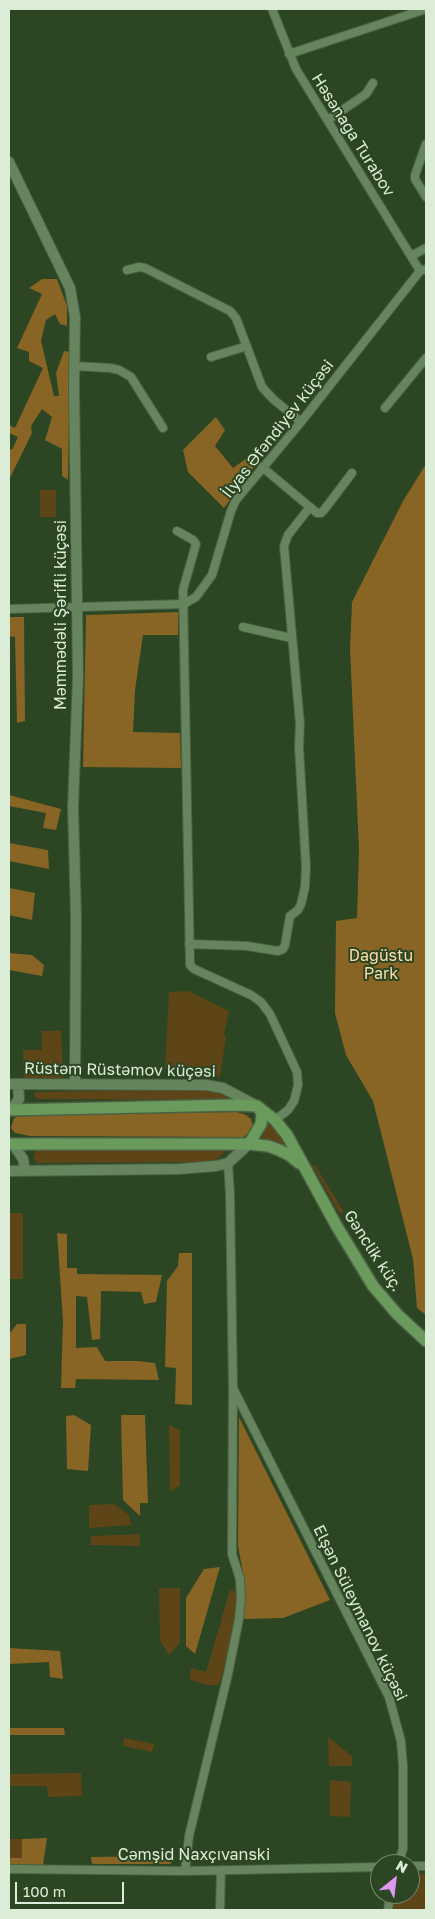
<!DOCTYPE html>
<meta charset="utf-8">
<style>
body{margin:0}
#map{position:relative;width:435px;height:1919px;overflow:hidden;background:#2c4623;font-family:"Golos Text",sans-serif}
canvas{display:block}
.frame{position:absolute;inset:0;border:10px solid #dbecd7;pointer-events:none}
.north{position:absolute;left:370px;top:1854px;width:50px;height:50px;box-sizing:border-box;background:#2c4623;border:1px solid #72886b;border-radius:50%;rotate:29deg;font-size:14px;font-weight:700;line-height:20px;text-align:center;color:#dbecd7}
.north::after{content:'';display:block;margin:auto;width:18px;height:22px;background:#de98f2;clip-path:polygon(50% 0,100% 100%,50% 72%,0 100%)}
.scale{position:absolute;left:15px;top:1882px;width:109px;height:22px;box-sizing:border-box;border:2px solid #dbecd7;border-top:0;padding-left:6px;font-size:15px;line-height:18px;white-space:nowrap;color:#dbecd7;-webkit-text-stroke:4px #2c4623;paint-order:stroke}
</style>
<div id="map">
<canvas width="435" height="1919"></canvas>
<div class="frame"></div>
<div class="north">N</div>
<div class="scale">100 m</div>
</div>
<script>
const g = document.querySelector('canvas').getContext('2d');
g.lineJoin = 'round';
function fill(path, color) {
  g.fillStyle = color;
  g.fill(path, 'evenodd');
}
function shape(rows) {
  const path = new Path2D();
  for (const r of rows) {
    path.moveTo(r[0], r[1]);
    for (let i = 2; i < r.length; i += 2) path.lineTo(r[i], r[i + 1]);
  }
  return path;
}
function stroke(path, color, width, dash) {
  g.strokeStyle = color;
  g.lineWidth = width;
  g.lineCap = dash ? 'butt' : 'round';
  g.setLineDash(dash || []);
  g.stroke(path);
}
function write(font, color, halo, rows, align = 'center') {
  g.font = font + ' "Golos Text",sans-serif';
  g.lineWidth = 4;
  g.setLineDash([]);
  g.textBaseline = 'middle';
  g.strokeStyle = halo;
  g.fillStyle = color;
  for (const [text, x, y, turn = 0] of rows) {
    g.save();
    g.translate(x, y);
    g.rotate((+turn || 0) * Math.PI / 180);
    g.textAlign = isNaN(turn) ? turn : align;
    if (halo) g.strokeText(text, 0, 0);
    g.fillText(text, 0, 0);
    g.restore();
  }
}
fill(shape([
 [40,490,56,490,56,517,40,517],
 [188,991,229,1011,224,1035,226,1037,220,1076,165,1068,169,992],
 [42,1031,61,1031,63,1078,24,1079,23,1050,42,1050],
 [216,1089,236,1100,38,1099,34,1095,36,1092],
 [267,1124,278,1132,291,1150,278,1142,262,1138],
 [229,1149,217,1159,206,1162,43,1163,38,1163,34,1159,34,1155,37,1151,41,1150],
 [312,1165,315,1165,344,1212,340,1214],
 [9,1213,23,1213,23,1279,9,1279],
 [169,1425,180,1430,180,1485,170,1492],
 [114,1504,129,1515,131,1525,89,1528,89,1505],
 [140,1534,140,1546,90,1545,91,1536],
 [180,1588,180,1643,169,1655,160,1640,159,1588],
 [230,1590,236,1592,236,1624,219,1685,208,1685,190,1680,191,1668,206,1672],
 [328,1737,352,1756,352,1766,329,1766],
 [124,1738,154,1744,152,1752,123,1746],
 [81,1773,82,1796,48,1797,47,1786,9,1786,9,1774],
 [330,1780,351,1782,350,1817,330,1816],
 [9,1839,22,1839,22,1858,9,1858],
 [426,1874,426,1910,392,1910,395,1894,410,1894,410,1875]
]), '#5e4518');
fill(shape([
 [42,279,57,279,67,306,67,326,60,324,55,314,46,320,41,341,54,396,59,396,56,373,64,351,70,352,68,480,62,476,62,449,45,440,52,417,42,409,31,426,32,433,9,480,9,448,12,450,18,437,9,433,9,425,15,428,43,368,29,361,29,352,17,348,42,294,29,288],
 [216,417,225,430,215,446,233,468,247,458,256,464,224,508,188,472,183,450],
 [426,464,426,1315,417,1308,413,1259,373,1101,346,1055,335,1013,336,921,357,918,359,849,350,649,352,602,403,501],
 [178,612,178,635,143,635,135,690,133,732,180,733,181,768,83,767,86,615],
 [9,617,24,617,25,721,17,723,15,637,9,636],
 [9,795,61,809,56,830,43,828,46,813,9,806],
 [9,843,48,850,49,869,9,861],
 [9,888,35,893,32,920,9,915],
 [9,953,32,955,44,965,42,976,9,970],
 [237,1112,246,1115,251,1119,253,1126,249,1133,243,1137,30,1136,15,1133,11,1128,14,1118,23,1115],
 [57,1233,67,1234,67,1268,77,1268,77,1274,162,1275,156,1302,144,1304,141,1292,101,1291,100,1339,92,1340,87,1297,76,1296,76,1348,97,1347,105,1361,137,1361,155,1363,159,1380,76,1379,75,1388,61,1388,63,1320],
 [179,1253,192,1253,192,1405,175,1404,176,1368,165,1367,167,1281,178,1266],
 [17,1324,26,1324,26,1355,9,1359,9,1334],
 [74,1415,91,1425,88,1471,67,1469,66,1416],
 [121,1415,145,1415,148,1503,140,1503,140,1516,123,1500],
 [239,1417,330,1600,283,1618,244,1619,244,1578,238,1546],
 [220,1567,195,1654,186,1646,186,1598,204,1569],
 [9,1648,60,1651,63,1679,50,1677,49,1662,9,1664],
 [9,1728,64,1728,65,1735,9,1735],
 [47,1838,43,1865,9,1864,9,1858,22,1858,22,1839],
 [170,1856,171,1864,92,1864,91,1857]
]), '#886425');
const minor = shape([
 [272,9,296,69,420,271],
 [289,54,426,9],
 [328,120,366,94,373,83],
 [426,144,415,175,415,179,426,197],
 [411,256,426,248],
 [127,270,139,267,145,268,230,311,236,318,262,387,273,399,301,422],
 [211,357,247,346],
 [74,366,110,368,119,370,131,377,163,428],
 [385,408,426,358],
 [262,467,317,513,321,513,324,510,352,473],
 [177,531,193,540,196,544,183,590,190,965,194,969,251,995,261,1002,270,1014,297,1072,298,1085,294,1101,288,1110,275,1120],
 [9,609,184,604,196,597,212,575,231,511,236,500,301,422,420,271,426,269],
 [243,627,291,638],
 [189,944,247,946,278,951,283,949,285,945,290,916,298,910,301,904,305,887,306,867,299,747,300,724,284,546,288,535,310,507],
 [234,1390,389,1697,401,1741,403,1766,403,1849,398,1864],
 [410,1866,426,1866],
 [9,1869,185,1871,380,1867],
 [185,1871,189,1836,228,1674,239,1619,241,1599,240,1579,232,1554,233,1389,230,1195,228,1163],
 [220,1910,221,1870],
 [388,1910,390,1894]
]);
const tertiary = shape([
 [9,162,70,288,75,317,74,386,78,676,73,807,76,917,75,1083],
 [9,1084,206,1085,223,1088,257,1106],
 [11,1110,19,1099,18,1084],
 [13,1144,23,1159,25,1171],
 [9,1171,179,1169,216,1166,228,1163,249,1144]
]);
const secondary = shape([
 [9,1110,235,1105,257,1106,275,1120,287,1135,336,1225,373,1286,397,1314,426,1341],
 [9,1144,249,1144,268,1146,279,1150,289,1155,299,1163],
 [249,1144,261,1124,262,1113,257,1106]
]);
stroke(minor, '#4a6243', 10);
stroke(tertiary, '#4a6243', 12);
stroke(secondary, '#4a6243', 14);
stroke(minor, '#66845d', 8);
stroke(tertiary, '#66845d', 10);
stroke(secondary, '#6b9a5d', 11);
write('16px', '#dbecd7', '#2c4623', [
 ["Həsənağa Turabov",353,135,58],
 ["İlyas Əfəndiyev küçəsi",278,429,-52],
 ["Məmmədəli Şərifli küçəsi",61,615,-90],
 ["Rüstəm Rüstəmov küçəsi",120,1070,1],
 ["Gənclik küç.",373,1251,57],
 ["Elşən Süleymanov küçəsi",360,1613,64],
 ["Cəmşid Naxçıvanski",194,1855]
]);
write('16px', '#fcdcab', '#2c4623', [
 ["Dağüstu",381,956],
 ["Park",381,974]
]);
</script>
